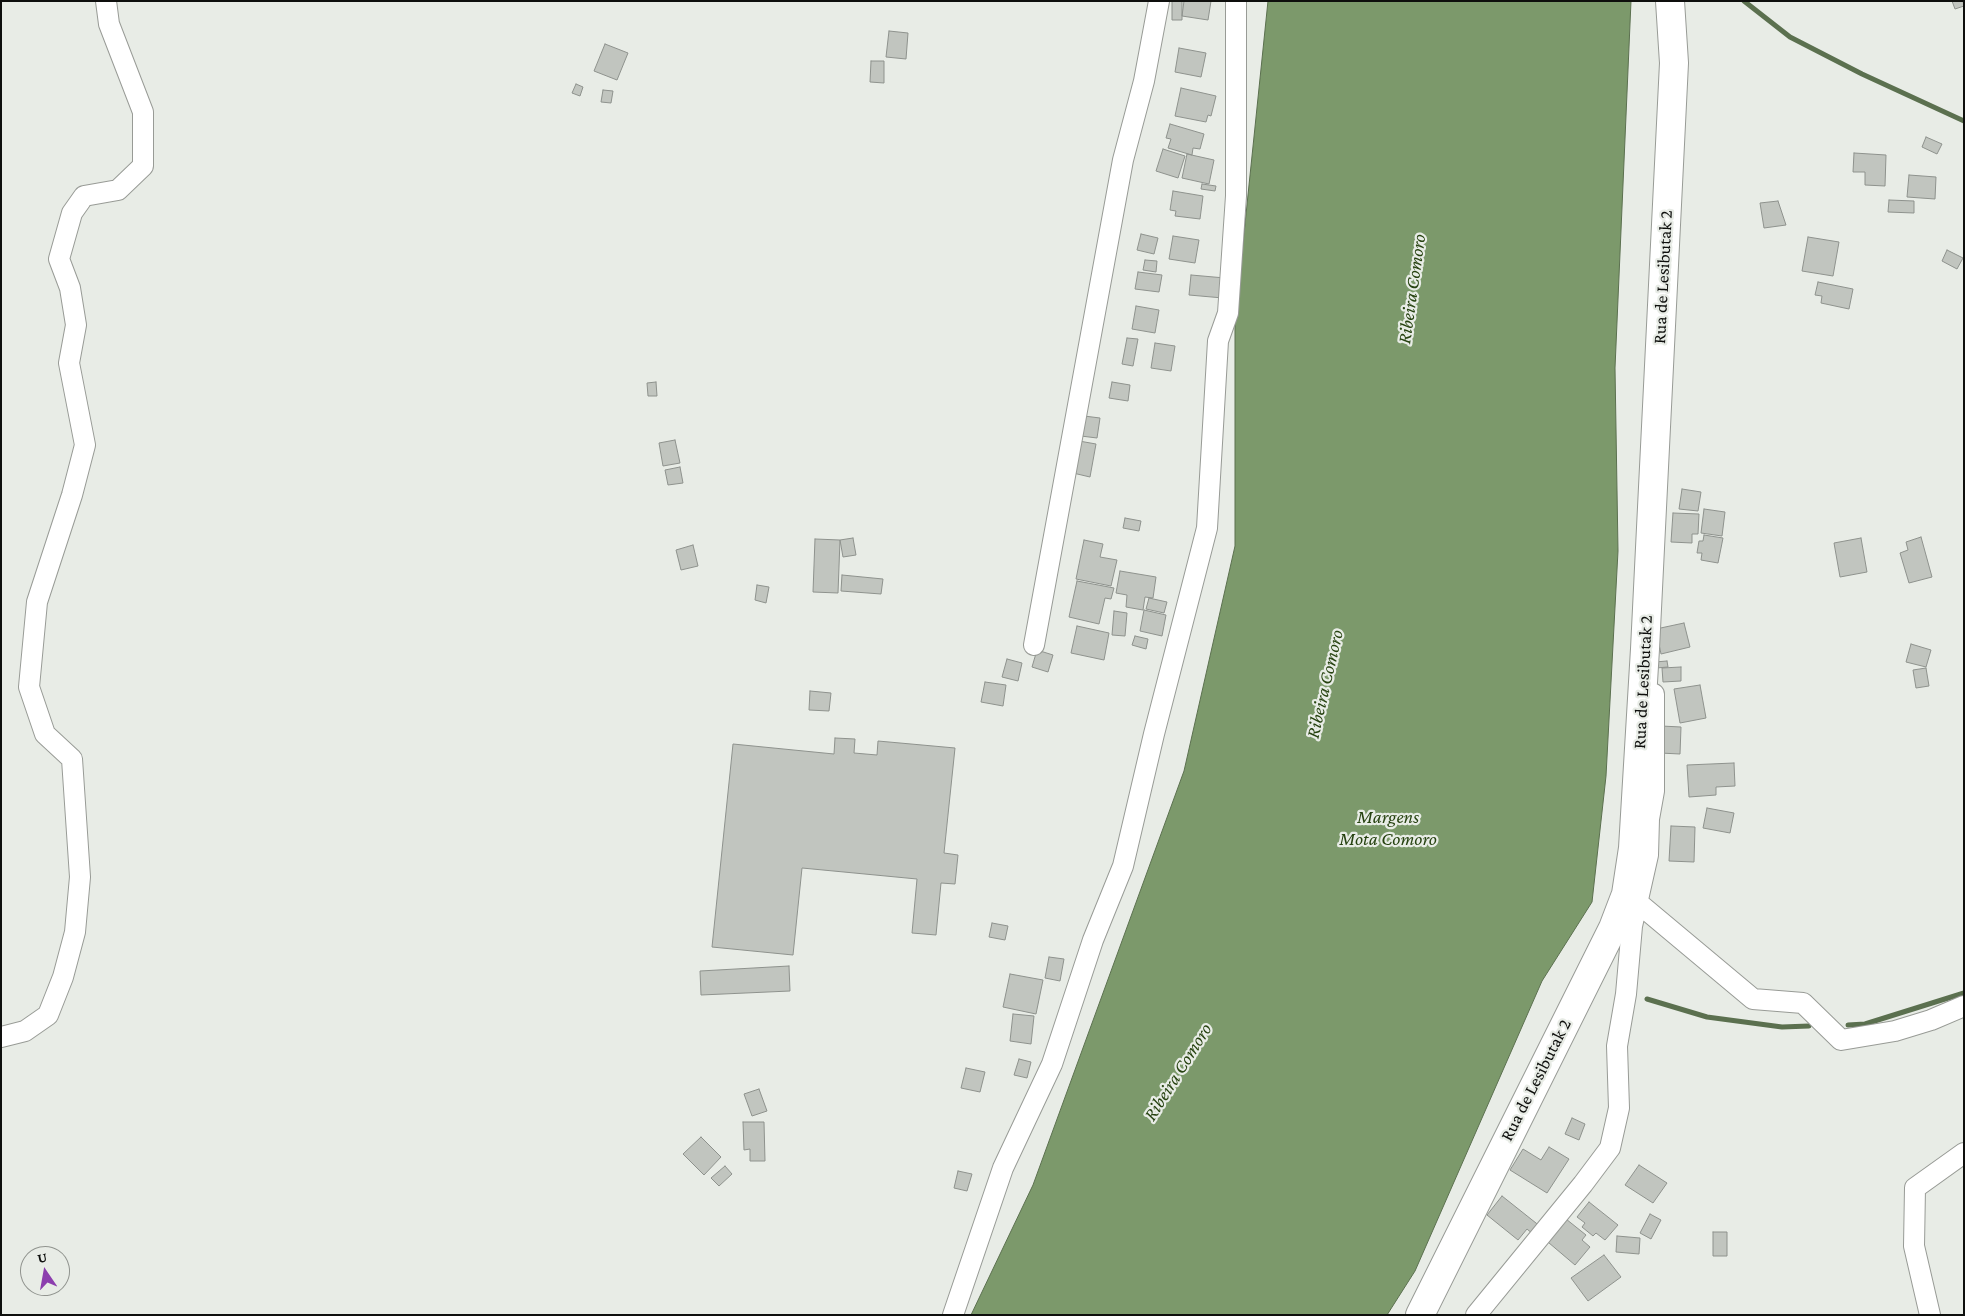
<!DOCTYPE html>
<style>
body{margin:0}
#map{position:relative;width:1965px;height:1316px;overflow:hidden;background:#e8ece6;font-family:"Crimson Pro",serif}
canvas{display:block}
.frame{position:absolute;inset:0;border:2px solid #0e0f0d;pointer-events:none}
.north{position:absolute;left:20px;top:1246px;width:50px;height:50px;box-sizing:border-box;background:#e8ece6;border:1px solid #91948f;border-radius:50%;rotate:348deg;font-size:14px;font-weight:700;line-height:20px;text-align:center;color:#0e0f0d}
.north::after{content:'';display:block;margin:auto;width:18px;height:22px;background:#8c3eae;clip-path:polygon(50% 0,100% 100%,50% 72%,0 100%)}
</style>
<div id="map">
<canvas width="1965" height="1316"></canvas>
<div class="frame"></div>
<div class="north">U</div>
</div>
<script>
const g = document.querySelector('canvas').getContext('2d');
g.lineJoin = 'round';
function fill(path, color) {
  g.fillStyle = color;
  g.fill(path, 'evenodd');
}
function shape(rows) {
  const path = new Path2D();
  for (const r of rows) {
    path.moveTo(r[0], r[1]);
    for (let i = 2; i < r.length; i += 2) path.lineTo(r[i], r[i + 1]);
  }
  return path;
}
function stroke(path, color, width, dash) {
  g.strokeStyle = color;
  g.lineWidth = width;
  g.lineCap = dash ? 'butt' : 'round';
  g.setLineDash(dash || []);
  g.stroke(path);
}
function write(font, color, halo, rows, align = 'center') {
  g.font = font + ' "Crimson Pro",serif';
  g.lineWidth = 4.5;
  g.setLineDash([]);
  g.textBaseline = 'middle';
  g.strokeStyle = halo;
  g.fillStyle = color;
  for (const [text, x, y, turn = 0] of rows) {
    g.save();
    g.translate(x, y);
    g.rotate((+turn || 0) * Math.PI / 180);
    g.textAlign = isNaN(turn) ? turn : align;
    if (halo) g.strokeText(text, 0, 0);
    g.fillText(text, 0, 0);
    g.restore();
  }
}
const water = shape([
 [1268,1,1631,1,1615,368,1618,551,1606,776,1592,902,1542,981,1415,1271,1387,1315,971,1315,1033,1185,1184,771,1235,546,1235,321,1268,1]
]);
fill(water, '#7c996b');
stroke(water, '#5b704f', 1);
stroke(shape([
 [1744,1,1790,37,1862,74,1964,121],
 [1647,999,1707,1017,1782,1027,1809,1026],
 [1848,1025,1865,1024,1964,993]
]), '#5b704f', 5);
const building = shape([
 [1172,1,1182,1,1182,20,1172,20,1172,1],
 [1184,1,1211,1,1208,20,1182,16,1184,1],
 [1952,1,1963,1,1964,6,1955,9,1952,1],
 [889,31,908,33,906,59,886,57,889,31],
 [605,44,628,53,617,80,594,71,605,44],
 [1179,48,1206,53,1201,77,1175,72,1179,48],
 [871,61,884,61,884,83,870,82,871,61],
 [576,84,583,87,580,96,572,93,576,84],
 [1181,88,1216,96,1211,116,1208,115,1206,122,1175,116,1181,88],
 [603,90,613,91,611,103,601,102,603,90],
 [1170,124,1204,134,1200,149,1193,148,1192,155,1168,148,1171,139,1166,138,1170,124],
 [1926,137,1942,144,1937,154,1922,147,1926,137],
 [1163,149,1185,156,1178,178,1156,171,1163,149],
 [1854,153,1886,155,1885,186,1865,185,1865,172,1853,172,1854,153],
 [1187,154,1214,160,1209,184,1182,178,1187,154],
 [1909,175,1936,177,1935,199,1907,197,1909,175],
 [1202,184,1216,186,1215,191,1201,189,1202,184],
 [1173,191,1203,196,1200,219,1175,216,1176,211,1170,210,1173,191],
 [1889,200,1914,201,1914,213,1888,212,1889,200],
 [1778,201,1786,225,1764,228,1760,203,1778,201],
 [1141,234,1158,238,1154,254,1137,250,1141,234],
 [1173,236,1199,240,1195,263,1169,259,1173,236],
 [1808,237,1839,242,1833,276,1802,271,1808,237],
 [1947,250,1963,258,1957,269,1942,261,1947,250],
 [1145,260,1157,261,1156,272,1143,270,1145,260],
 [1138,272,1162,275,1159,292,1135,289,1138,272],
 [1191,275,1225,278,1223,298,1189,295,1191,275],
 [1818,282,1853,289,1849,309,1821,303,1822,296,1815,295,1818,282],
 [1136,306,1159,310,1155,333,1132,329,1136,306],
 [1127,338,1138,339,1133,366,1122,364,1127,338],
 [1155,343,1175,346,1171,371,1151,368,1155,343],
 [656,382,657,396,648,396,647,383,656,382],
 [1112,382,1130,385,1128,401,1109,398,1112,382],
 [1084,416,1100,418,1097,438,1081,436,1084,416],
 [675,440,680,463,663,466,659,443,675,440],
 [1079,441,1096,444,1090,477,1073,473,1079,441],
 [680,467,683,483,668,485,665,470,680,467],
 [1682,489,1701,492,1698,511,1679,509,1682,489],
 [1704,509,1725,512,1722,536,1701,533,1704,509],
 [1673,513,1699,514,1698,534,1692,534,1692,543,1671,542,1673,513],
 [1125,518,1141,521,1139,531,1123,528,1125,518],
 [1704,535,1723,538,1718,563,1701,560,1702,553,1697,553,1699,541,1703,541,1704,535],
 [1921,537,1932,577,1909,583,1900,553,1908,550,1906,542,1921,537],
 [853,538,856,555,843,557,840,540,853,538],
 [1861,538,1867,572,1840,577,1834,543,1861,538],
 [815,539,840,540,838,593,813,592,815,539],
 [1084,540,1103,544,1100,557,1117,560,1111,586,1076,579,1084,540],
 [693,545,698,566,681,570,676,550,693,545],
 [1120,571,1156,577,1153,598,1145,597,1143,610,1126,607,1127,595,1116,593,1120,571],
 [842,575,883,579,881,594,841,591,842,575],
 [1077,581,1114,588,1111,599,1105,598,1099,624,1069,617,1077,581],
 [757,585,769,587,766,603,755,600,757,585],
 [1149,598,1167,602,1164,613,1146,609,1149,598],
 [1144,610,1166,615,1162,636,1140,631,1144,610],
 [1114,611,1127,613,1125,636,1112,635,1114,611],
 [1684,623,1690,647,1661,654,1656,629,1684,623],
 [1077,626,1109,633,1104,660,1071,653,1077,626],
 [1135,636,1148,639,1146,649,1132,645,1135,636],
 [1911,644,1931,650,1926,667,1906,662,1911,644],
 [1037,650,1053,655,1048,672,1032,667,1037,650],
 [1007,659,1022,663,1018,681,1002,677,1007,659],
 [1667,661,1668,667,1656,668,1655,662,1667,661],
 [1681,667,1681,681,1663,682,1662,668,1681,667],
 [1926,668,1929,686,1916,688,1913,670,1926,668],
 [985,682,1006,685,1003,706,981,702,985,682],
 [1700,685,1706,718,1680,723,1674,689,1700,685],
 [810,691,831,693,829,711,809,710,810,691],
 [1661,726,1681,727,1680,754,1660,753,1661,726],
 [835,738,855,739,854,753,877,755,878,741,955,748,944,853,958,855,955,884,941,883,936,935,912,933,917,879,802,868,793,955,712,947,733,744,834,754,835,738],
 [1734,763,1735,786,1716,787,1716,795,1689,797,1687,765,1734,763],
 [1707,808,1734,813,1730,833,1703,828,1707,808],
 [1671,826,1695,827,1694,862,1669,861,1671,826],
 [992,923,1008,926,1005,940,989,937,992,923],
 [1049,957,1064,959,1060,981,1045,978,1049,957],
 [789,966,790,991,701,995,700,971,789,966],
 [1010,974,1043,980,1036,1014,1003,1007,1010,974],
 [1013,1014,1034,1016,1031,1044,1010,1041,1013,1014],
 [1019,1059,1031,1062,1027,1078,1014,1075,1019,1059],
 [966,1068,985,1072,980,1092,961,1088,966,1068],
 [759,1089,767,1111,752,1116,744,1094,759,1089],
 [1572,1118,1585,1124,1579,1140,1565,1134,1572,1118],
 [743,1122,764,1122,765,1161,750,1161,750,1149,744,1150,743,1122],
 [701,1137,721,1157,704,1175,683,1154,701,1137],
 [1549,1147,1569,1159,1547,1193,1510,1170,1523,1149,1541,1160,1549,1147],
 [1639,1165,1667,1183,1653,1203,1625,1185,1639,1165],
 [725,1166,732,1174,719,1186,711,1178,725,1166],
 [958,1171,972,1174,967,1191,954,1188,958,1171],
 [1502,1196,1541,1227,1534,1235,1527,1229,1518,1240,1487,1215,1502,1196],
 [1589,1202,1618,1225,1605,1240,1596,1233,1593,1236,1582,1227,1585,1223,1577,1217,1589,1202],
 [1650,1214,1661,1220,1651,1239,1640,1233,1650,1214],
 [1561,1215,1586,1235,1582,1240,1590,1247,1575,1265,1542,1237,1561,1215],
 [1713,1232,1727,1232,1727,1256,1713,1256,1713,1232],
 [1617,1236,1640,1238,1639,1254,1616,1252,1617,1236],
 [1604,1255,1621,1277,1588,1301,1571,1278,1604,1255]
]);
fill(building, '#c1c5bf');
stroke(building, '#8e928d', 1);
const minor = shape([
 [1034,645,1123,160,1144,81,1159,1],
 [1637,902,1753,999,1803,1003,1841,1040,1895,1031,1931,1020,1964,1006],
 [1,1037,25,1031,48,1015,63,977,75,932,80,877,72,759,45,734,29,687,37,602,72,495,85,445,69,363,76,325,70,288,59,259,72,213,84,196,118,190,143,166,143,112,109,24,106,1],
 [953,1315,1003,1168,1052,1064,1093,940,1123,866,1154,734,1207,528,1218,341,1228,313,1236,196,1236,1],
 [1476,1315,1583,1184,1610,1148,1619,1108,1617,1046,1626,994,1632,926,1648,855,1649,819,1654,791,1654,694],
 [1930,1315,1914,1246,1915,1188,1964,1153]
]);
const primary = shape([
 [1420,1315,1613,928,1626,894,1633,848,1645,649,1674,63,1670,1]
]);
stroke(minor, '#989b96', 22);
stroke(primary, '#989b96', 30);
stroke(minor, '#fff', 20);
stroke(primary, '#fff', 28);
write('18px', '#0e0f0d', '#e8ece6', [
 ["Rua de Lesibutak 2",1663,277,-87],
 ["Rua de Lesibutak 2",1643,682,-87],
 ["Rua de Lesibutak 2",1536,1080,-63]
]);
write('italic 19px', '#264210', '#e8ece6', [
 ["Ribeira Comoro",1412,289,-82],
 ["Ribeira Comoro",1325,684,-77],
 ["Margens",1388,817],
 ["Mota Comoro",1388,839],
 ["Ribeira Comoro",1178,1072,-58]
]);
</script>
